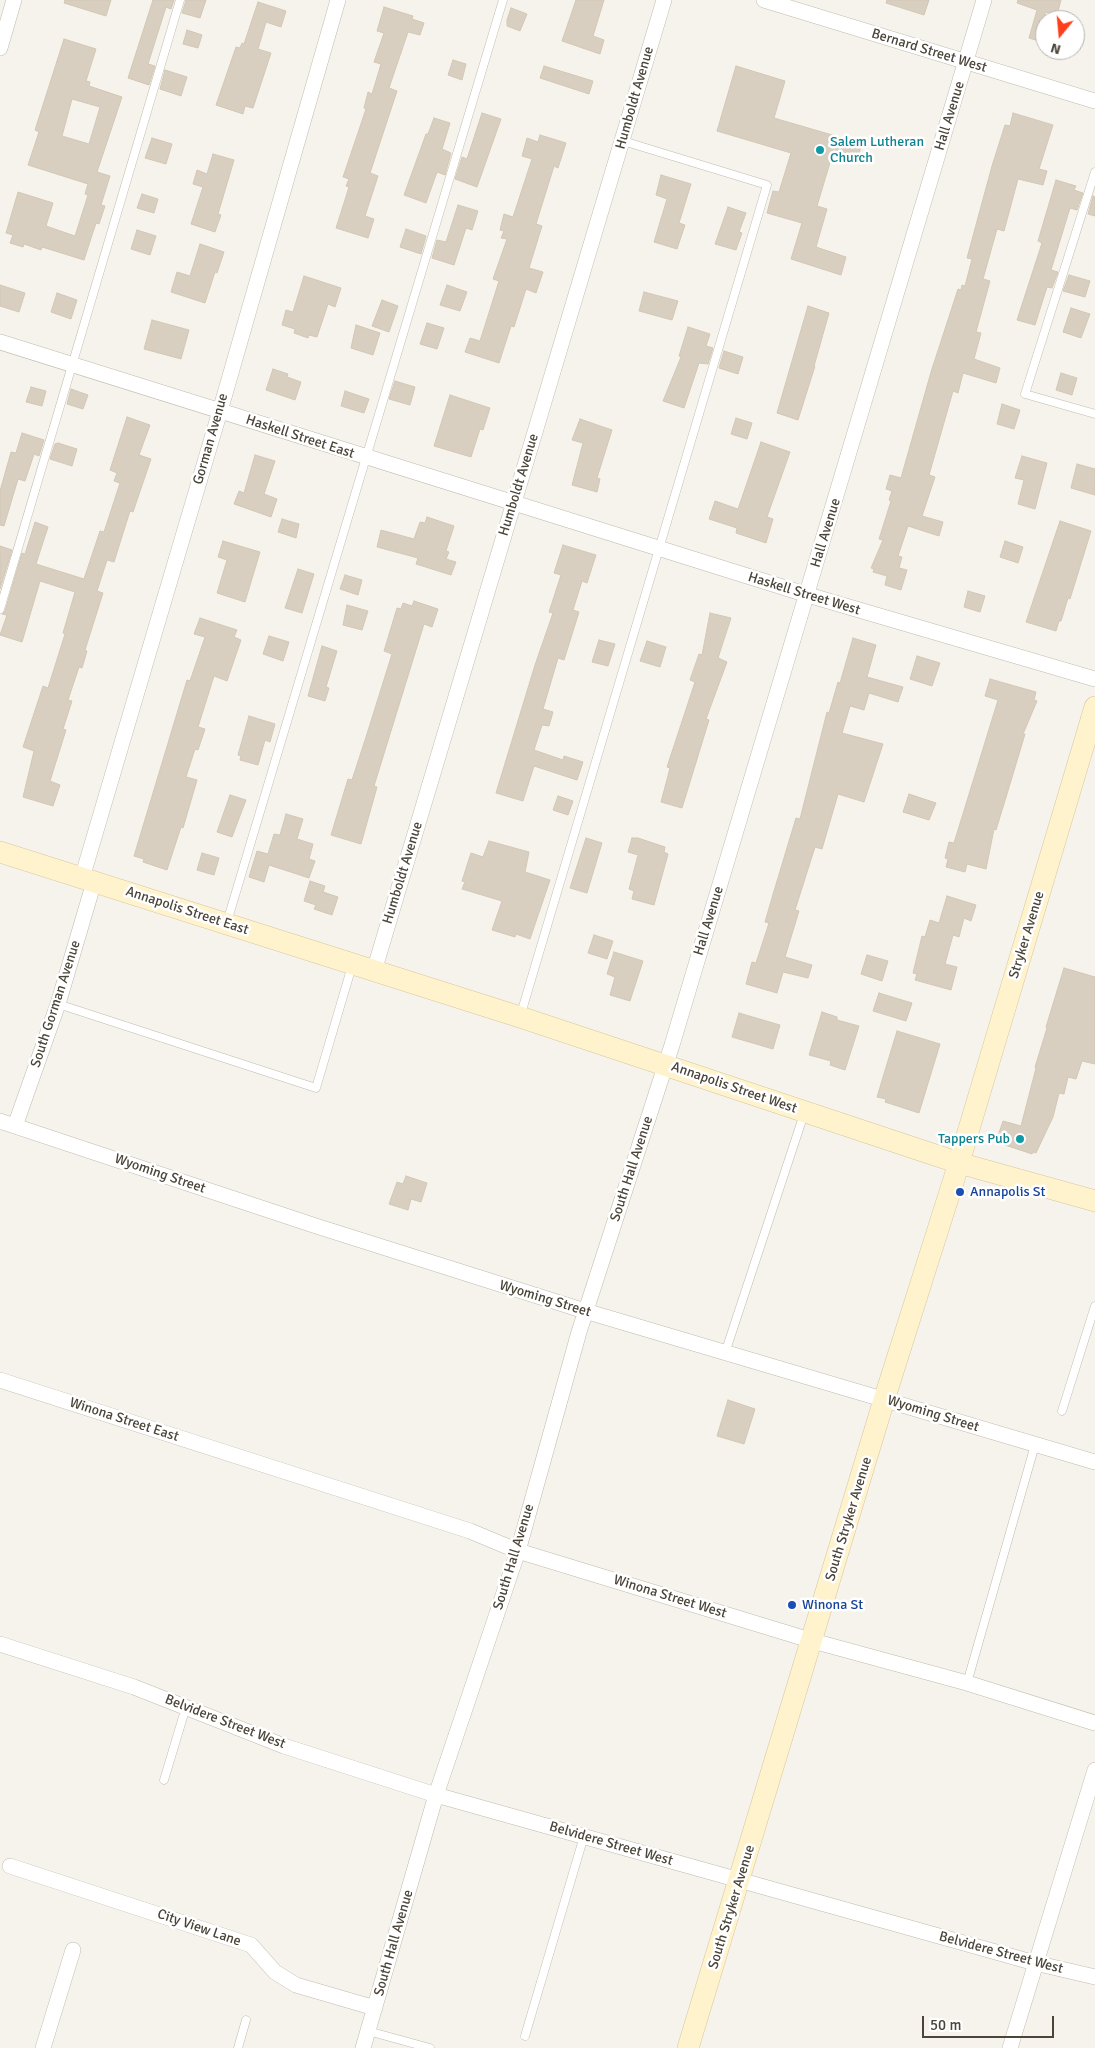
<!DOCTYPE html>
<style>
body{margin:0}
#map{position:relative;width:1095px;height:2048px;overflow:hidden;background:#f6f3ec;font-family:Signika,sans-serif}
canvas{display:block}
.north{position:absolute;left:1035px;top:10px;width:50px;height:50px;box-sizing:border-box;background:#fff;border:1px solid #b7b4b0;border-radius:50%;rotate:197deg;font-size:14px;font-weight:700;line-height:20px;text-align:center;color:#4b4439}
.north::after{content:'';display:block;margin:auto;width:18px;height:22px;background:#fc3f1d;clip-path:polygon(50% 0,100% 100%,50% 72%,0 100%)}
.scale{position:absolute;left:922px;top:2016px;width:132px;height:22px;box-sizing:border-box;border:2px solid #4b4439;border-top:0;padding-left:6px;font-size:15px;line-height:18px;white-space:nowrap;color:#4b4439;-webkit-text-stroke:4px #fff;paint-order:stroke}
</style>
<div id="map">
<canvas width="1095" height="2048"></canvas>
<div class="north">N</div>
<div class="scale">50 m</div>
</div>
<script>
const g = document.querySelector('canvas').getContext('2d');
g.lineJoin = 'round';
function fill(path, color) {
  g.fillStyle = color;
  g.fill(path, 'evenodd');
}
function shape(rows) {
  const path = new Path2D();
  for (const r of rows) {
    path.moveTo(r[0], r[1]);
    for (let i = 2; i < r.length; i += 2) path.lineTo(r[i], r[i + 1]);
  }
  return path;
}
function stroke(path, color, width, dash) {
  g.strokeStyle = color;
  g.lineWidth = width;
  g.lineCap = dash ? 'butt' : 'round';
  g.setLineDash(dash || []);
  g.stroke(path);
}
function write(font, color, halo, rows, align = 'center') {
  g.font = font + ' Signika,sans-serif';
  g.lineWidth = 5;
  g.setLineDash([]);
  g.textBaseline = 'middle';
  g.strokeStyle = halo;
  g.fillStyle = color;
  for (const [text, x, y, turn = 0] of rows) {
    g.save();
    g.translate(x, y);
    g.rotate((+turn || 0) * Math.PI / 180);
    g.textAlign = isNaN(turn) ? turn : align;
    if (halo) g.strokeText(text, 0, 0);
    g.fillText(text, 0, 0);
    g.restore();
  }
}
const building = shape([
 [65,0,111,0,106,16,64,3,65,0],
 [153,0,174,0,171,9,166,7,148,64,155,66,149,85,128,78,153,0],
 [186,0,206,0,200,18,182,13,186,0],
 [576,0,604,0,593,36,604,40,600,54,562,41,576,0],
 [887,0,929,0,924,15,886,3,887,0],
 [1018,0,1061,0,1057,15,1045,12,1045,43,1029,38,1037,10,1017,3,1018,0],
 [258,2,286,11,281,27,266,22,258,49,271,53,253,108,245,106,243,114,216,105,236,47,240,48,242,43,244,44,258,2],
 [384,7,413,16,412,19,424,23,420,35,408,32,389,88,397,91,370,173,378,176,365,216,374,219,368,238,336,228,349,187,346,186,349,179,343,177,366,109,364,108,368,92,372,94,381,64,374,62,384,33,377,31,384,7],
 [511,8,527,14,520,31,507,26,507,20,511,8],
 [187,30,202,35,198,48,183,44,187,30],
 [64,39,96,49,86,81,90,82,89,86,122,97,97,172,110,176,101,205,105,206,99,224,96,223,84,260,42,247,41,250,24,244,23,247,10,243,13,235,6,233,18,192,53,203,46,226,75,236,88,195,85,194,88,184,28,165,39,132,35,130,64,39],
 [72,99,100,107,89,144,62,136,72,99],
 [453,60,466,64,462,80,448,75,453,60],
 [544,66,593,81,589,94,540,78,544,66],
 [736,66,785,81,774,118,839,137,838,140,861,147,856,163,832,156,817,206,827,209,816,247,846,257,841,275,791,259,802,223,767,213,773,191,779,192,791,153,717,131,736,66],
 [165,70,187,77,181,96,160,89,165,70],
 [482,113,501,119,477,187,455,179,462,157,467,159,482,113],
 [1013,113,1053,125,1039,169,1047,171,1043,185,1018,179,1004,231,997,229,983,279,990,281,976,332,981,333,974,359,1000,368,996,383,963,373,958,393,953,391,929,475,935,477,922,516,943,522,939,536,908,526,898,556,902,557,899,568,907,570,901,590,885,585,887,576,873,572,874,569,871,568,883,540,879,539,891,501,889,500,892,491,886,489,890,475,901,478,931,372,958,289,961,290,962,285,965,286,972,259,967,258,992,166,1005,125,1010,126,1013,113],
 [434,118,450,123,442,149,451,153,445,175,437,172,426,203,404,195,426,134,428,134,434,118],
 [540,135,566,143,558,168,554,166,536,224,542,226,529,268,543,272,536,293,526,289,514,327,511,326,499,363,465,352,470,338,480,341,499,281,493,279,507,239,501,238,504,231,500,230,504,214,513,217,532,159,522,156,527,138,538,142,540,135],
 [152,138,172,144,166,164,145,158,152,138],
 [213,154,234,160,218,214,221,215,215,232,191,224,203,187,193,184,197,170,207,174,213,154],
 [661,175,691,184,679,223,685,225,677,249,654,242,667,199,656,195,661,175],
 [1056,180,1076,186,1074,190,1083,193,1077,210,1070,208,1051,270,1058,272,1052,288,1047,287,1035,325,1017,320,1042,243,1038,241,1056,180],
 [142,194,158,199,154,213,137,208,142,194],
 [1093,196,1095,197,1095,216,1088,214,1093,196],
 [458,205,478,211,472,230,466,228,454,265,432,258,437,240,446,242,458,205],
 [728,207,746,213,739,232,742,233,736,250,715,244,728,207],
 [406,229,426,236,421,254,400,247,406,229],
 [137,230,156,236,150,255,131,249,137,230],
 [200,244,224,252,217,273,215,272,205,303,171,292,177,272,190,276,200,244],
 [1069,275,1090,281,1085,297,1063,291,1069,275],
 [304,276,341,288,335,307,328,304,317,337,309,335,308,338,294,333,295,329,282,325,286,310,293,312,304,276],
 [0,285,25,293,19,312,0,306,0,285],
 [447,285,467,292,460,311,440,305,447,285],
 [644,292,678,301,672,320,639,311,644,292],
 [57,293,77,300,71,319,51,312,57,293],
 [382,300,398,306,389,332,372,326,382,300],
 [808,306,829,313,814,366,815,366,798,420,777,413,808,306],
 [1071,308,1090,314,1081,338,1063,332,1071,308],
 [152,320,189,330,181,359,144,349,152,320],
 [427,323,444,328,437,349,420,344,427,323],
 [356,325,380,333,373,355,351,348,356,325],
 [688,327,710,334,706,346,713,348,708,364,699,363,684,408,663,401,681,357,679,356,688,327],
 [724,351,743,357,738,374,719,368,724,351],
 [273,369,288,374,287,377,301,382,295,400,266,390,273,369],
 [1061,373,1077,378,1072,395,1056,390,1061,373],
 [395,381,415,387,410,405,389,399,395,381],
 [31,387,46,391,42,406,26,402,31,387],
 [71,389,88,395,83,409,67,404,71,389],
 [345,391,369,399,364,413,341,406,345,391],
 [450,395,490,408,483,430,480,429,471,457,434,446,450,395],
 [1002,404,1020,410,1014,429,997,424,1002,404],
 [127,417,150,425,139,455,151,459,133,512,130,511,114,562,107,560,97,591,103,593,85,650,87,651,82,668,79,667,68,700,72,701,63,729,66,730,50,781,60,785,53,806,23,797,34,751,23,747,43,686,48,688,65,634,63,633,75,592,40,581,22,642,0,635,7,615,2,614,5,611,22,553,25,554,35,522,48,527,36,564,84,579,100,531,104,532,120,483,114,481,117,473,110,470,127,417],
 [736,418,752,423,747,439,731,434,736,418],
 [580,419,612,430,597,478,600,479,597,492,572,485,583,443,572,440,580,419],
 [22,433,44,440,39,456,34,454,25,481,18,479,4,526,0,525,0,491,11,452,16,453,22,433],
 [761,442,790,452,767,517,773,519,766,543,736,533,737,528,709,519,715,501,738,509,761,442],
 [58,443,77,449,72,466,50,459,55,444,58,443],
 [255,455,275,461,264,494,277,499,271,517,234,504,239,491,244,493,255,455],
 [1022,456,1047,463,1035,509,1018,504,1024,480,1015,478,1022,456],
 [1077,464,1095,469,1095,495,1071,488,1077,464],
 [427,517,454,526,446,551,449,552,446,559,456,562,451,575,416,564,418,558,377,547,381,530,414,539,420,522,425,523,427,517],
 [282,519,299,524,296,538,278,532,282,519],
 [1060,521,1091,531,1070,599,1068,598,1061,621,1059,621,1056,631,1026,622,1060,521],
 [223,541,260,552,245,602,217,593,227,560,218,557,223,541],
 [1005,541,1023,547,1018,563,1000,557,1005,541],
 [563,545,596,555,587,583,582,581,573,610,579,612,564,660,558,658,543,709,553,712,549,726,542,725,534,750,563,760,564,756,583,762,577,780,534,766,523,801,496,793,535,665,553,613,549,612,561,575,554,573,563,545],
 [0,546,12,550,0,589,0,546],
 [298,569,314,574,302,613,285,608,298,569],
 [345,575,362,580,358,595,340,589,345,575],
 [968,591,985,596,980,612,964,607,968,591],
 [414,601,438,609,432,627,424,624,374,786,377,787,361,844,331,835,348,779,352,780,366,737,392,654,384,651,397,608,401,609,403,603,412,606,414,601],
 [347,605,368,611,362,630,343,625,347,605],
 [710,613,731,618,718,658,727,662,706,719,709,720,682,808,661,802,670,768,667,767,695,682,690,680,699,654,702,655,710,613],
 [200,618,237,630,234,637,241,640,227,681,214,676,198,727,205,729,198,750,195,749,186,777,197,780,183,828,181,827,167,870,143,862,144,859,134,856,187,680,190,681,205,637,194,634,200,618],
 [269,636,289,642,283,661,263,654,269,636],
 [853,638,876,645,867,677,903,687,898,702,869,693,864,710,850,706,842,733,883,744,864,802,838,794,822,849,815,847,795,910,799,911,785,957,812,965,808,978,783,972,777,993,746,984,752,962,756,963,769,923,765,922,774,891,796,818,800,819,827,712,829,713,838,682,840,683,853,638],
 [599,640,615,644,608,666,592,662,599,640],
 [647,641,666,647,660,667,640,661,647,641],
 [322,646,337,651,326,687,329,688,325,701,308,696,322,646],
 [917,656,940,663,932,686,910,679,917,656],
 [990,679,1036,692,1034,700,1037,701,1023,734,1025,734,1007,794,996,830,994,829,986,869,967,864,965,872,946,867,948,859,945,858,949,842,954,843,998,700,985,696,990,679],
 [249,716,275,724,270,742,265,740,258,765,240,760,241,756,238,755,249,716],
 [909,794,936,803,929,820,903,812,909,794],
 [230,795,246,800,232,837,217,832,230,795],
 [558,796,573,801,568,815,553,810,558,796],
 [286,814,303,819,297,839,313,844,309,859,315,861,309,878,269,865,264,882,249,877,257,851,268,854,274,834,280,835,286,814],
 [586,838,602,843,587,893,570,888,586,838],
 [632,838,638,838,665,847,664,852,668,854,654,905,632,899,634,891,629,889,638,855,628,852,632,838],
 [489,841,529,852,525,872,550,880,530,939,516,934,515,937,492,930,502,901,462,889,465,882,462,881,471,853,483,857,489,841],
 [202,853,219,858,214,875,197,870,202,853],
 [310,881,325,886,323,892,338,897,332,915,314,909,316,905,304,901,310,881],
 [947,896,976,905,971,921,964,918,959,937,953,935,945,964,957,967,951,990,915,980,917,974,913,973,922,936,925,937,930,920,939,923,947,896],
 [594,935,613,941,607,959,588,953,594,935],
 [614,952,643,961,630,1001,610,995,615,977,607,974,614,952],
 [867,955,888,961,882,981,861,974,867,955],
 [1064,968,1095,977,1095,1064,1082,1061,1076,1079,1068,1077,1064,1094,1059,1093,1053,1117,1036,1153,1033,1152,1032,1154,996,1142,1003,1121,1021,1126,1036,1068,1035,1067,1047,1028,1046,1027,1064,968],
 [879,993,912,1003,906,1021,873,1011,879,993],
 [822,1012,837,1017,837,1020,859,1026,845,1070,830,1065,831,1061,809,1055,822,1012],
 [739,1013,780,1025,773,1049,732,1037,739,1013],
 [897,1031,940,1044,919,1113,885,1102,886,1099,877,1097,897,1031],
 [406,1176,427,1183,421,1202,411,1199,408,1210,389,1204,397,1182,403,1184,406,1176],
 [728,1400,755,1409,744,1444,717,1436,728,1400]
]);
fill(building, '#d8cfc1');
stroke(building, '#d3c7b4', 1);
const lane = shape([
 [1095,172,1025,394,1095,414],
 [0,609,180,0],
 [227,922,503,0],
 [58,1004,316,1088,352,966],
 [520,1017,767,185,623,141],
 [725,1353,804,1114],
 [1062,1411,1095,1306],
 [967,1683,1035,1445],
 [164,1780,186,1707],
 [368,2031,430,2048],
 [525,2036,584,1836],
 [238,2048,246,2020]
]);
const street = shape([
 [764,0,1095,101],
 [0,48,14,0],
 [0,342,808,595,1095,679],
 [82,878,220,411,338,0],
 [374,971,664,0],
 [0,1121,316,1226,585,1311,1095,1462],
 [15,1126,58,1004,94,882],
 [0,1380,470,1531,518,1551,813,1641,967,1683,1095,1723],
 [0,1644,134,1687,284,1746,436,1795,1035,1963,1095,1977],
 [10,1866,251,1945,275,1972,296,1985,375,2008],
 [43,2048,73,1950],
 [363,2048,436,1795,518,1551,579,1332,672,1045,984,0],
 [1010,2048,1095,1770]
]);
const secondary = shape([
 [0,852,520,1017,959,1163,1095,1201],
 [688,2048,884,1400,954,1179,1095,707]
]);
stroke(lane, '#c2bbae', 9);
stroke(street, '#c2bbae', 16);
stroke(secondary, '#d6c79b', 22);
stroke(lane, '#fff', 8);
stroke(street, '#fff', 15);
stroke(secondary, '#fff3cd', 21);
for (const [x, y, r, color] of [
 [820,150,5,"#0f9aa8"],
 [1020,1139,5,"#0f9aa8"],
 [960,1192,5,"#1a4fb4"],
 [792,1605,5,"#1a4fb4"]
]) {
  const dot = new Path2D();
  dot.arc(x, y, r, 0, 2 * Math.PI);
  g.fillStyle = color;
  g.fill(dot);
  stroke(dot, '#fff', 2);
}
write('14px', '#4b4439', '#fff', [
 ["Bernard Street West",929,51,17],
 ["Humboldt Avenue",635,98,-74],
 ["Hall Avenue",950,116,-73],
 ["Haskell Street East",300,437,18],
 ["Gorman Avenue",211,439,-74],
 ["Humboldt Avenue",519,485,-73],
 ["Hall Avenue",826,533,-73],
 ["Haskell Street West",804,594,17],
 ["Humboldt Avenue",403,873,-73],
 ["Annapolis Street East",187,911,18],
 ["Hall Avenue",709,921,-73],
 ["Stryker Avenue",1027,935,-73],
 ["South Gorman Avenue",56,1004,-72],
 ["Annapolis Street West",734,1088,19],
 ["South Hall Avenue",632,1169,-72],
 ["Wyoming Street",160,1174,19],
 ["Wyoming Street",545,1299,17],
 ["Wyoming Street",933,1414,17],
 ["Winona Street East",124,1420,18],
 ["South Stryker Avenue",849,1519,-73],
 ["South Hall Avenue",514,1557,-73],
 ["Winona Street West",670,1597,17],
 ["Belvidere Street West",225,1722,21],
 ["Belvidere Street West",611,1844,16],
 ["South Stryker Avenue",732,1907,-73],
 ["City View Lane",199,1928,19],
 ["South Hall Avenue",394,1943,-74],
 ["Belvidere Street West",1001,1953,15]
]);
write('14px', '#0d838f', '#fff', [
 ["Salem Lutheran",830,142],
 ["Church",830,158],
 ["Tappers Pub",1010,1139,"right"]
], 'left');
write('14px', '#164399', '#fff', [
 ["Annapolis St",970,1192],
 ["Winona St",802,1605]
], 'left');
</script>
